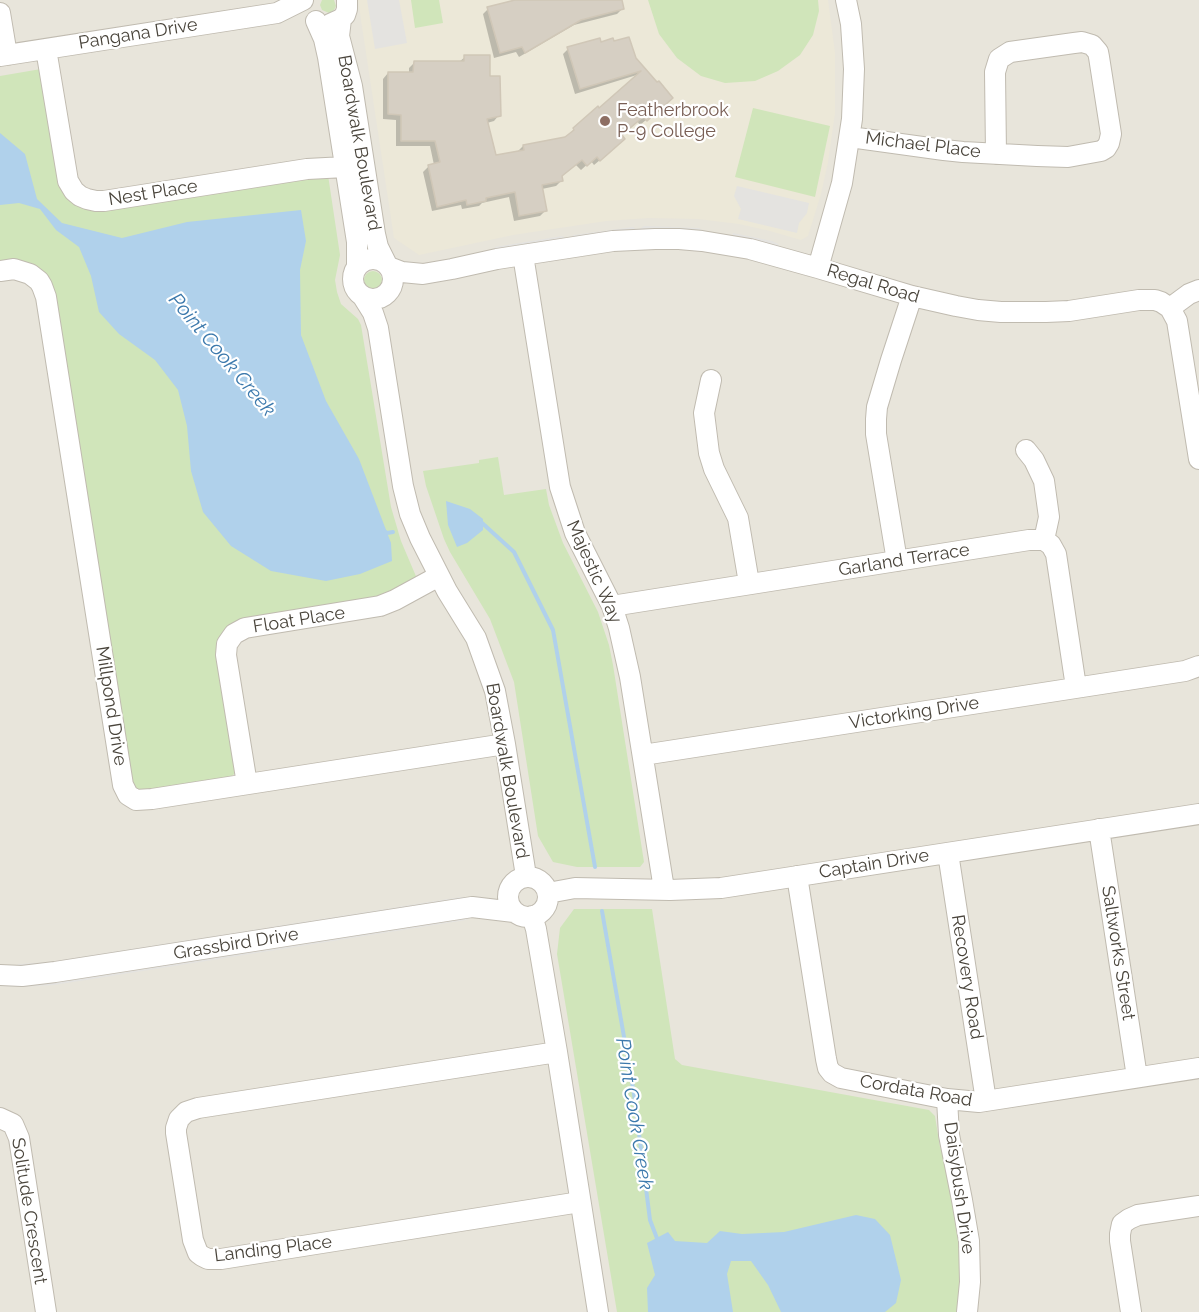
<!DOCTYPE html>
<style>
body{margin:0}
canvas{display:block;background:#f5f3ed}
</style>
<canvas width="1199" height="1312"></canvas>
<script>
const g = document.querySelector('canvas').getContext('2d');
g.lineJoin = 'round';
function fill(path, color) {
  g.fillStyle = color;
  g.fill(path, 'evenodd');
}
function shape(rows) {
  const path = new Path2D();
  for (const r of rows) {
    if (r.length === 3) {
      path.moveTo(r[0] + r[2], r[1]);
      path.arc(r[0], r[1], r[2], 0, 2 * Math.PI);
      continue;
    }
    path.moveTo(r[0], r[1]);
    for (let i = 2; i < r.length; i += 2) path.lineTo(r[i], r[i + 1]);
  }
  return path;
}
function stroke(path, color, width, dash) {
  g.strokeStyle = color;
  g.lineWidth = width;
  g.lineCap = dash ? 'butt' : 'round';
  g.setLineDash(dash || []);
  g.stroke(path);
}
function write(font, color, halo, rows, align = 'center') {
  g.font = font + ' Raleway,sans-serif';
  g.lineWidth = 4.5;
  g.setLineDash([]);
  g.textBaseline = 'middle';
  g.strokeStyle = halo;
  g.fillStyle = color;
  for (const [text, x, y, turn = 0] of rows) {
    g.save();
    g.translate(x, y);
    g.rotate((+turn || 0) * Math.PI / 180);
    g.textAlign = isNaN(turn) ? turn : align;
    if (halo) g.strokeText(text, 0, 0);
    g.fillText(text, 0, 0);
    g.restore();
  }
}
fill(shape([
 [0,0,1199,0,1199,1312,0,1312]
]), '#e8e5db');
fill(shape([
 [358,0,828,0,835,53,835,113,828,162,821,194,808,236,801,240,770,231,739,224,698,219,649,218,606,221,513,235,419,255,394,238]
]), '#ece8d8');
fill(shape([
 [322,0,334,0,336,6,334,10,329,13,322,10,320,5],
 [411,0,439,0,443,23,415,28],
 [648,0,818,0,819,11,813,35,800,55,778,71,755,81,725,83,701,76,677,58,659,34],
 [41,69,70,195,328,175,340,255,335,280,337,292,341,304,358,319,361,325,391,507,401,541,418,581,385,599,231,626,224,630,219,640,235,773,229,779,138,791,131,785,50,290,0,265,0,76],
 [753,108,830,126,815,197,735,177],
 [373,280,9],
 [498,457,504,495,546,489,549,505,563,543,598,612,609,645,613,665,644,862,640,867,577,867,553,862,538,836,514,682,490,619,450,552,444,539,426,486,423,471,479,463,479,460],
 [574,909,652,909,675,1059,682,1065,929,1110,935,1116,940,1147,953,1186,960,1219,962,1312,617,1312,557,954,560,928]
]), '#d0e5ba');
fill(shape([
 [367,0,399,0,407,43,375,49],
 [737,186,809,203,807,213,799,223,797,233,738,219,741,209,734,196],
 [644,226,699,228,704,232,638,230],
 [633,227,637,230,569,239,574,235],
 [733,233,772,241,778,244,781,248,732,236],
 [562,236,567,239,492,251,495,247],
 [461,897,465,897,469,900,51,966,15,967,19,964,49,962],
 [472,914,468,919,466,920,54,985,21,987,0,986,0,982]
]), '#e4e3e0');
fill(shape([
 [0,133,25,154,37,199,62,223,122,238,187,222,301,210,306,241,300,270,301,335,326,401,359,459,391,543,392,561,360,574,326,581,271,571,231,546,203,512,191,471,187,426,178,390,155,360,119,334,99,312,91,276,79,247,56,230,40,209,19,203,0,205],
 [446,501,470,509,483,519,483,530,467,543,457,547,448,525],
 [856,1215,875,1219,890,1235,901,1280,896,1303,885,1312,781,1312,768,1285,751,1261,731,1261,727,1274,733,1312,648,1312,647,1288,655,1275,647,1243,668,1232,675,1241,707,1243,720,1231,742,1234,784,1232]
]), '#b0d1eb');
fill(shape([
 [520,0,620,0,623,8,617,14,574,25,519,57,516,52,494,58,483,14,488,9],
 [600,44,634,59,665,104,640,125,637,121,620,135,618,145,594,165,591,161,581,170,575,164,561,176,561,181,556,186,542,189,546,210,540,216,514,221,509,197,482,203,479,206,462,209,461,205,432,211,423,172,429,166,434,165,430,146,396,146,396,120,383,119,383,79,388,73,409,73,409,68,414,63,459,62,465,57,489,77,499,115,494,121,487,123,495,156,517,152,523,146,566,139,574,129,599,110,640,74,575,94,563,54,568,49]
]), '#0003');
stroke(shape([
 [481,522,514,552,553,630,595,867],
 [383,530,387,533,393,532],
 [602,911,634,1094,650,1220,658,1241]
]), '#b0d1eb', 4);
const building = shape([
 [515,0,622,0,624,9,581,20,525,53,522,47,500,53,487,7,515,0],
 [629,37,636,58,657,82,659,81,673,98,647,121,643,117,622,135,625,139,600,161,597,157,587,166,582,160,562,176,563,181,542,185,547,211,519,216,515,192,486,198,486,201,467,205,466,200,437,207,428,165,440,162,435,141,401,141,401,115,388,114,388,72,413,72,414,61,464,61,464,55,490,55,490,76,500,76,501,116,487,119,496,155,524,150,523,145,565,137,574,130,573,128,598,106,599,108,641,71,580,89,567,47,600,38,601,42,613,38,614,41,629,37]
]);
fill(building, '#d6cfc3');
stroke(building, '#d0c7b7', 1.5);
const minor = shape([
 [0,13,7,55],
 [341,19,339,36,352,86,375,234,378,247,387,265],
 [316,21,324,39,328,57,357,242,357,266],
 [330,24,341,19,345,15,347,9,347,0],
 [46,49,68,181,74,191,80,196,87,199,96,201,104,201,307,169,345,167],
 [0,56,277,13,303,0],
 [850,137,944,150,963,152,1037,156,1068,157,1101,151,1106,148,1109,143,1111,134,1099,57,1098,52,1092,45,1082,42,1074,43,1010,52,999,59,995,72,996,154],
 [523,255,560,487,575,533,612,606,619,628,630,677,664,889],
 [373,279,20],
 [389,267,402,272,423,274,452,269,497,259,613,241,655,239,679,239,702,241,750,249,818,268,912,296,956,306,978,310,1001,312,1046,312,1069,311,1139,300,1155,300,1161,302,1170,308,1177,321,1199,459],
 [818,268,842,183,852,119,854,69,851,24,846,0],
 [0,271,14,269,30,274,39,281,42,286,46,297,123,785,128,795,136,800,152,799,505,744],
 [363,297,373,313,378,328,403,486,410,514,420,538,447,591,476,638,495,691,505,744,526,876],
 [1170,308,1189,294,1199,290],
 [711,380,704,413,709,453,714,469,738,518,749,583],
 [1026,450,1034,460,1044,481,1049,517,1044,540],
 [897,561,876,434,876,419,877,407,891,360,912,296],
 [612,606,1029,540,1044,540,1051,545,1056,554,1076,687],
 [643,755,1185,671,1199,666],
 [247,784,226,655,227,644,234,634,245,628,380,606,395,600,439,576],
 [1099,829,1137,1077],
 [948,853,986,1101],
 [797,876,826,1059,828,1068,832,1073,841,1078,947,1099,979,1102,1199,1068],
 [528,897,20],
 [548,893,575,888,670,890,721,888,1199,814],
 [532,916,536,929,557,1052,598,1312],
 [0,975,22,976,55,972,472,907,514,912],
 [557,1052,198,1108,186,1112,179,1119,176,1128,176,1133,193,1240,198,1253,202,1256,208,1259,221,1259,580,1202],
 [947,1099,949,1135,962,1200,969,1241,970,1282,967,1312],
 [0,1118,13,1124,19,1138,46,1312],
 [1131,1312,1120,1241,1120,1234,1122,1224,1129,1219,1138,1215,1199,1206]
]);
stroke(minor, '#c0bbb0', 22);
stroke(minor, '#fff', 20);
for (const [x, y, r, color] of [
 [605,121,6,"#8d6e63"]
]) {
  const dot = new Path2D();
  dot.arc(x, y, r, 0, 2 * Math.PI);
  g.fillStyle = color;
  g.fill(dot);
  stroke(dot, '#fff', 2);
}
write('18px', '#49443b', '#fff', [
 ["Pangana Drive",138,34,-9],
 ["Boardwalk Boulevard",359,143,80],
 ["Michael Place",923,145,7],
 ["Nest Place",153,193,-9],
 ["Regal Road",873,284,17],
 ["Garland Terrace",904,560,-9],
 ["Majestic Way",594,572,66],
 ["Float Place",299,620,-9],
 ["Millpond Drive",111,706,81],
 ["Victorking Drive",914,713,-9],
 ["Boardwalk Boulevard",507,771,80],
 ["Captain Drive",874,864,-9],
 ["Grassbird Drive",236,944,-9],
 ["Saltworks Street",1118,953,81],
 ["Recovery Road",967,977,81],
 ["Cordata Road",916,1091,10],
 ["Daisybush Drive",959,1188,82],
 ["Solitude Crescent",29,1211,81],
 ["Landing Place",273,1249,-7]
]);
write('18px', '#785e54', '#fff', [
 ["Featherbrook",617,111],
 ["P-9 College",617,132]
], 'left');
write('italic 20px', '#3c79ac', '#fff', [
 ["Point Cook Creek",222,355,50],
 ["Point Cook Creek",634,1114,81]
]);
</script>
